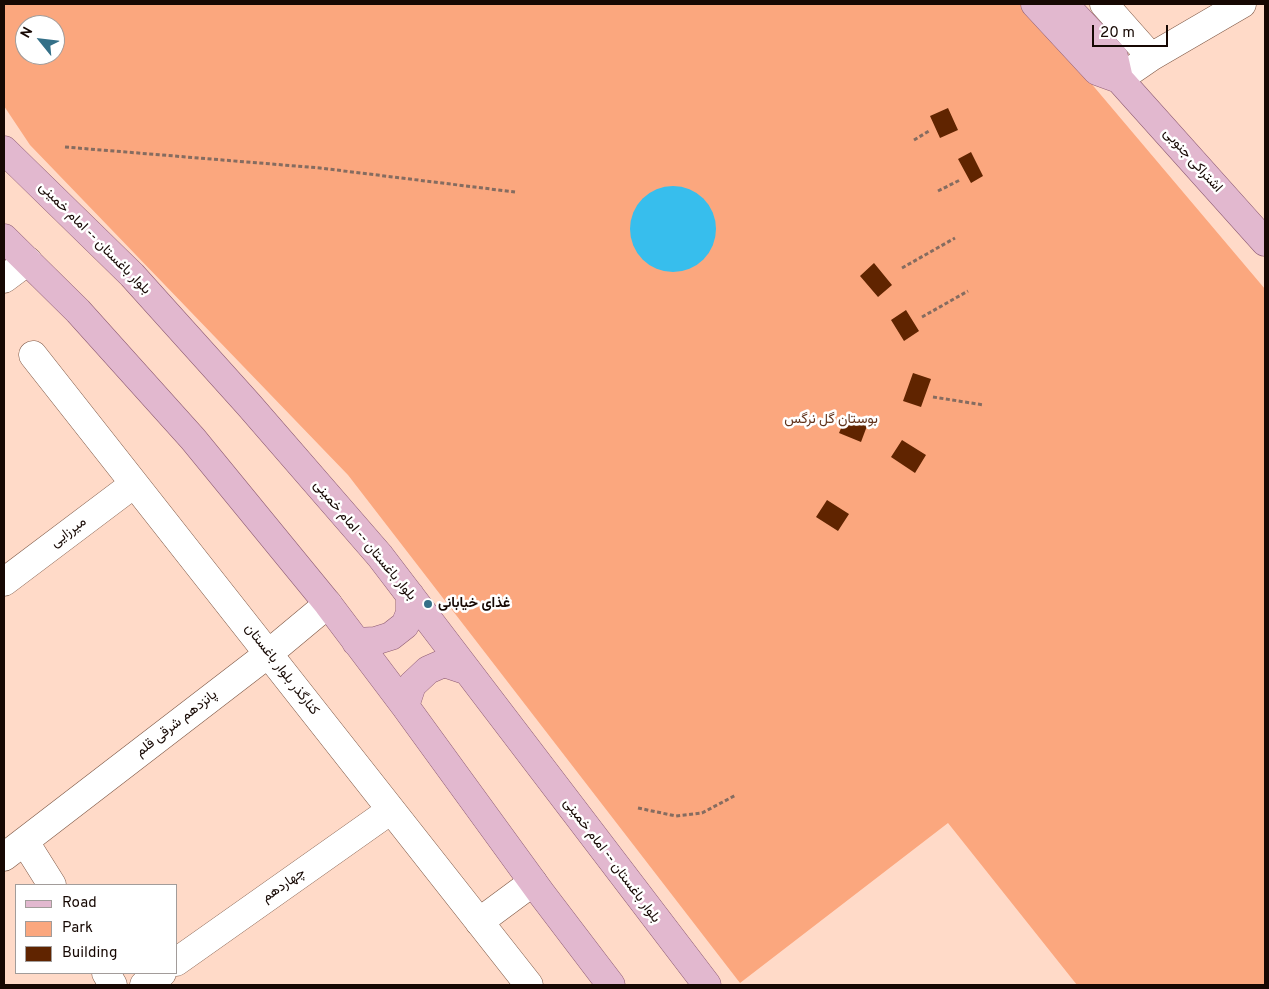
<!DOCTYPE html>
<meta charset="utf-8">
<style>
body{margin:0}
#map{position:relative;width:1269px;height:989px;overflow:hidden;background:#ffdac8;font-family:Overpass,sans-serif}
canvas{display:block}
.frame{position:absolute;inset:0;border:5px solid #160803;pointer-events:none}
.legend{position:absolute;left:15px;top:884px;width:162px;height:90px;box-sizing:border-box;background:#fff;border:1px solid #a29c9a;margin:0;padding:6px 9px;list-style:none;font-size:15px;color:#160803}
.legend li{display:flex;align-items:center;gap:10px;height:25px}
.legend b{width:25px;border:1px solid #a29c9a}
.north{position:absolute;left:15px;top:15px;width:50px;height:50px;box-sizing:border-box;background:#fff;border:1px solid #a29c9a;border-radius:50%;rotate:299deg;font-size:14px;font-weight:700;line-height:20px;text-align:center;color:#160803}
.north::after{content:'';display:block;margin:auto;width:18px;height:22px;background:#347088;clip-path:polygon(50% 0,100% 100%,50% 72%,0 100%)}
.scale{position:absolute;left:1092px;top:25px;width:76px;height:22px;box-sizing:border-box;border:2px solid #160803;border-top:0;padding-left:6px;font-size:15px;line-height:18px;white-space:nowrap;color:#160803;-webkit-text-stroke:4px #fff;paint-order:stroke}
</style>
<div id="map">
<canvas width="1269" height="989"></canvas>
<div class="frame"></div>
<ul class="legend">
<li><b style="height:6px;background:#e2b8cf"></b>Road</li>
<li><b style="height:14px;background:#fba77e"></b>Park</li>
<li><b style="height:14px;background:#602400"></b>Building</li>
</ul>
<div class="north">N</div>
<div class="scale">20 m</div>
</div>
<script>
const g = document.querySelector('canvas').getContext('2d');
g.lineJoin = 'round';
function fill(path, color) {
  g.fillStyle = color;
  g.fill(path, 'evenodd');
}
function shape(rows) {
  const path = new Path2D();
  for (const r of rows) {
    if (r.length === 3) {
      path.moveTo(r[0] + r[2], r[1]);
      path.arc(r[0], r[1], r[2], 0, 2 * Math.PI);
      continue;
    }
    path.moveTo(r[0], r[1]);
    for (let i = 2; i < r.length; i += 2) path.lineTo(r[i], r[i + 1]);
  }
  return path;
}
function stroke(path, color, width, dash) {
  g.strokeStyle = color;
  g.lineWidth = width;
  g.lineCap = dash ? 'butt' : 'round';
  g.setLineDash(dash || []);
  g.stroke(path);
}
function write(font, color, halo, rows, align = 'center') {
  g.font = font + ' Overpass,Vazirmatn,sans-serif';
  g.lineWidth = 5;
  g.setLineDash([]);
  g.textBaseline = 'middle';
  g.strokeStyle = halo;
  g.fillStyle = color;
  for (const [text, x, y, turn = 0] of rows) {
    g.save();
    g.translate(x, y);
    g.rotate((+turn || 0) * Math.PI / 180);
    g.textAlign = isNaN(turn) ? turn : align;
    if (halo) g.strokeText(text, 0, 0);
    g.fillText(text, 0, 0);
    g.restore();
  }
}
fill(shape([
 [4,4,1024,4,1265,289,1265,985,1077,985,948,823,740,983,348,475,30,145,4,106],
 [25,25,55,25,55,55,25,55]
]), '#fba77e');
fill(shape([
 [673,229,43]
]), '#37beed');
fill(shape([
 [948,108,958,130,940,138,930,116],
 [971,152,983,176,971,183,958,159],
 [874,263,892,285,878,297,860,276],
 [906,310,919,331,904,341,891,320],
 [913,373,931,379,921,407,903,401],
 [846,417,867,426,861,442,839,433],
 [902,440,926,455,915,473,891,457],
 [827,500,849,514,838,531,816,517]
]), '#602400');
const minor = shape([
 [1104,4,1151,57],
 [1119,79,1151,57,1242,4],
 [4,279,28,261],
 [33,355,529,985],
 [4,582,134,484],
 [25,842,52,885],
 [4,857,268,654,328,604],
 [479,922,533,882],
 [176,962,391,810],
 [106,973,113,985],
 [144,985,162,973]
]);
const major = shape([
 [1035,4,1097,71,1119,79,1265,242],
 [1064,4,1114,57,1119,79],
 [4,150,132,275,249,405,380,556,707,985],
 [4,238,78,311,193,439,328,604,405,706,541,893,611,985],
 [356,642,375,641,391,636,405,625,410,613,410,595],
 [405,706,412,685,428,670,444,663,465,670]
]);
stroke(minor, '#7e5744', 29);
stroke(major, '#8e5c73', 29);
stroke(shape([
 [914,140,929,131],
 [65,147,320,168,515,192],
 [938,191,960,180],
 [902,268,955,238],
 [922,317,968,291],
 [933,397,984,405],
 [638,808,676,816,702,813,736,795]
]), '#856c60', 3, [4, 2.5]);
stroke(minor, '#fff', 28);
stroke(major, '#e2b8cf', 28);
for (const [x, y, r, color] of [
 [428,604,5,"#347088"]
]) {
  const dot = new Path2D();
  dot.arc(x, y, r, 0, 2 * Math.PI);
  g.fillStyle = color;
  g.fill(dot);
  stroke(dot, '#fff', 2);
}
write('14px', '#160803', '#fff', [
 ["اشتراکی جنوبی",1192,161,48],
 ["بلوار باغستان -- امام خمینی",94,239,45],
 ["میرزایی",69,533,-37],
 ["بلوار باغستان -- امام خمینی",364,541,50],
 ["کنارگذر بلوار باغستان",281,670,52],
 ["پانزدهم شرقی قلم",177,724,-38],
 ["بلوار باغستان -- امام خمینی",611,861,53],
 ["چهاردهم",284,886,-35]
]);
write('14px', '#62331b', '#fff', [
 ["بوستان گل نرگس",831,420]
]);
write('bold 14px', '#160803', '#fff', [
 ["غذای خیابانی",438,604]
], 'left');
</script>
